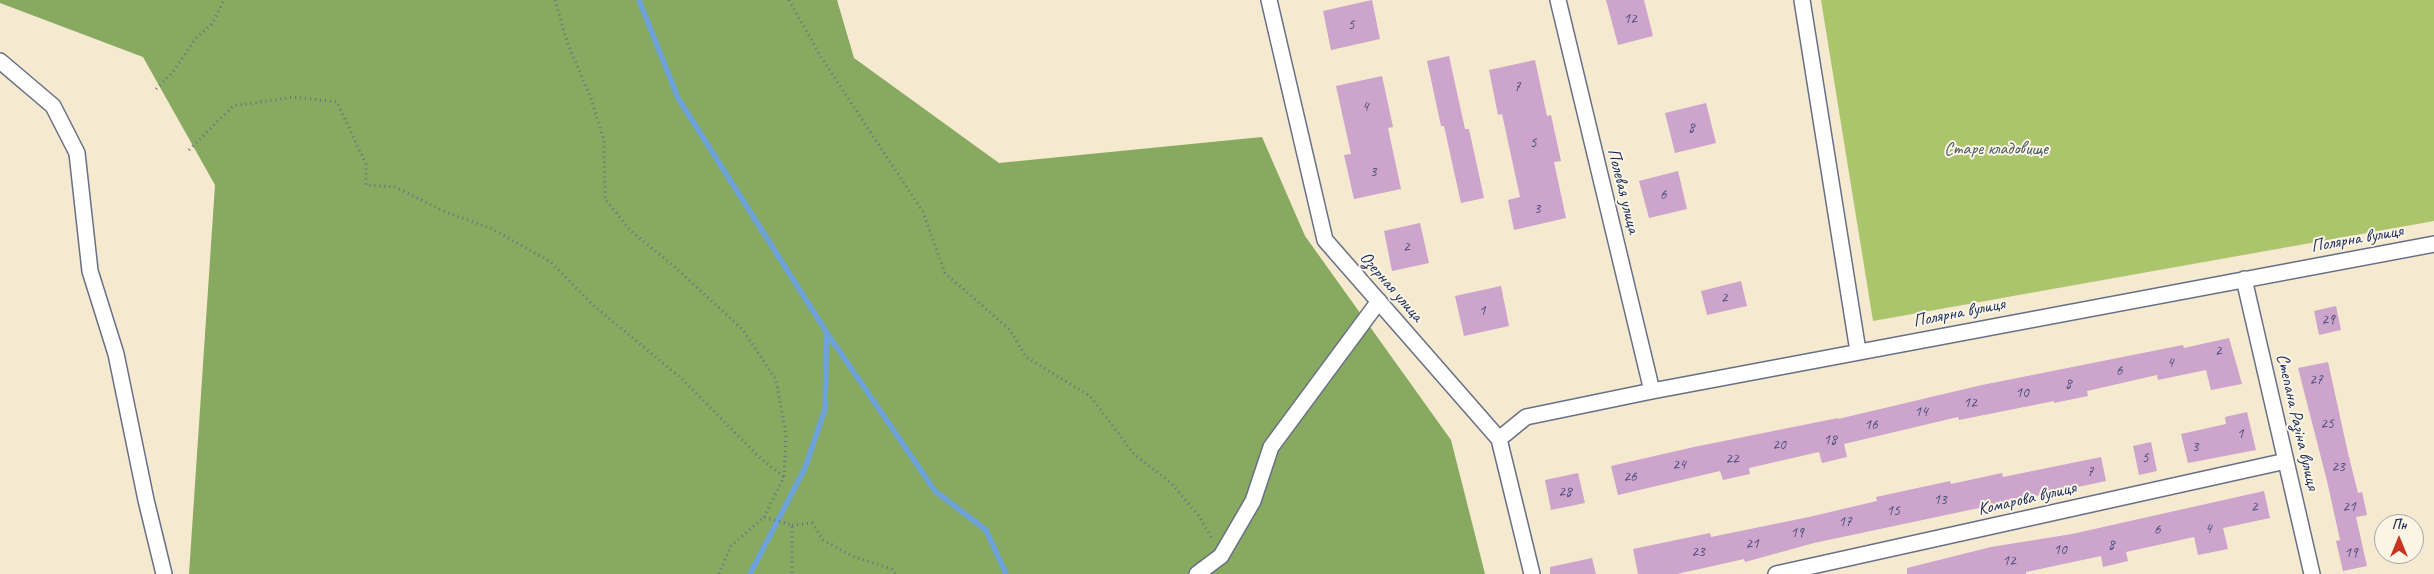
<!DOCTYPE html>
<meta charset="utf-8">
<style>
body{margin:0}
#map{position:relative;width:2434px;height:574px;overflow:hidden;background:#f5e9cf;font-family:Caveat,sans-serif}
canvas{display:block}
.north{position:absolute;left:2374px;top:514px;width:50px;height:50px;box-sizing:border-box;background:#fcf5e5;border:1px solid #a2a6af;border-radius:50%;rotate:0deg;font-size:14px;font-weight:700;line-height:20px;text-align:center;color:#1b2f5e}
.north::after{content:'';display:block;margin:auto;width:18px;height:22px;background:#c8321e;clip-path:polygon(50% 0,100% 100%,50% 72%,0 100%)}
</style>
<div id="map">
<canvas width="2434" height="574"></canvas>
<div class="north">Пн</div>
</div>
<script>
const g = document.querySelector('canvas').getContext('2d');
g.lineJoin = 'round';
function fill(path, color) {
  g.fillStyle = color;
  g.fill(path, 'evenodd');
}
function shape(rows) {
  const path = new Path2D();
  for (const r of rows) {
    path.moveTo(r[0], r[1]);
    for (let i = 2; i < r.length; i += 2) path.lineTo(r[i], r[i + 1]);
  }
  return path;
}
function stroke(path, color, width, dash) {
  g.strokeStyle = color;
  g.lineWidth = width;
  g.lineCap = dash ? 'butt' : 'round';
  g.setLineDash(dash || []);
  g.stroke(path);
}
function write(font, color, halo, rows, align = 'center') {
  g.font = font + ' Caveat,sans-serif';
  g.lineWidth = 4;
  g.setLineDash([]);
  g.textBaseline = 'middle';
  g.strokeStyle = halo;
  g.fillStyle = color;
  for (const [text, x, y, turn = 0] of rows) {
    g.save();
    g.translate(x, y);
    g.rotate((+turn || 0) * Math.PI / 180);
    g.textAlign = isNaN(turn) ? turn : align;
    if (halo) g.strokeText(text, 0, 0);
    g.fillText(text, 0, 0);
    g.restore();
  }
}
fill(shape([
 [1821,0,2434,0,2434,221,1873,321]
]), '#aac56c');
fill(shape([
 [0,0,837,0,854,58,999,163,1262,137,1305,236,1451,440,1485,574,189,574,215,185,143,57,0,3]
]), '#87aa60');
stroke(shape([
 [639,0,678,98,827,333,935,491,986,530,1006,574],
 [750,574,805,468,825,409,827,333]
]), '#6ea2da', 5.5);
fill(shape([
 [1372,0,1380,39,1331,50,1323,11],
 [1606,0,1644,0,1653,36,1618,45],
 [1449,56,1465,129,1469,129,1484,198,1461,203,1444,126,1441,126,1427,61],
 [1535,60,1547,116,1551,115,1561,161,1554,162,1566,218,1514,230,1508,200,1520,197,1502,114,1498,115,1489,70],
 [1382,76,1393,127,1388,128,1401,189,1354,199,1344,155,1351,154,1336,86],
 [1706,103,1716,143,1675,153,1665,113],
 [1678,171,1687,209,1649,218,1639,181],
 [1420,223,1429,263,1392,271,1384,231],
 [1741,281,1747,306,1707,315,1701,291],
 [1501,286,1509,326,1464,336,1455,296],
 [2336,306,2341,330,2319,335,2314,311],
 [2229,338,2242,384,2211,390,2206,370,2158,380,2157,375,2087,391,2088,396,2054,403,2054,401,1959,420,1958,417,1844,444,1847,457,1822,463,1819,452,1749,468,1750,474,1723,480,1720,471,1618,495,1611,466,1694,447,1838,418,1838,419,1982,385,2183,345,2184,348],
 [2328,362,2348,453,2358,493,2362,492,2367,515,2356,517,2367,566,2343,571,2336,541,2340,540,2327,481,2298,368],
 [2247,412,2256,450,2188,463,2181,434,2226,424,2225,417],
 [2151,442,2157,471,2139,475,2133,446],
 [2101,457,2106,481,1814,543,1745,562,1744,559,1677,574,1638,574,1633,549,1710,533,1711,537,1809,517,1877,501,1876,497,1950,481,1951,484,2002,473,2003,477],
 [1578,473,1585,503,1551,510,1545,480],
 [2264,491,2270,518,2223,528,2228,549,2198,555,2194,537,2126,552,2128,561,2103,567,2101,556,2026,572,2026,574,1907,574,1907,568,1991,547,2072,534],
 [1592,558,1596,574,1550,574,1550,567]
]), '#cca4cc');
const street = shape([
 [1269,0,1325,240,1499,439,1532,574],
 [1558,0,1652,391],
 [1802,0,1858,351],
 [0,61,53,106,77,153,90,271,116,354,146,500,164,574],
 [2244,279,2312,574],
 [1499,439,1526,417,1652,391,2434,244],
 [1197,574,1221,556,1253,501,1271,447,1379,301],
 [1776,574,2286,461]
]);
stroke(street, '#677086', 18);
stroke(shape([
 [555,0,568,44,590,96,604,140,605,199,631,231,676,268,743,330,776,380,786,434,784,477,764,517],
 [789,0,821,57,923,212,945,273,1010,330,1026,357,1090,396,1133,453,1172,484,1198,515,1213,540],
 [156,89,173,72,195,39,212,24,224,0],
 [189,150,233,106,294,97,337,102,366,164,366,185,395,187,448,213,490,228,551,262,592,304,682,379,759,457,784,477],
 [792,525,812,523,823,540,852,556,892,569,896,574],
 [719,574,731,546,764,517,792,525,792,574]
]), '#677086', 3, [1, 4]);
stroke(street, '#fff', 15);
write('15px', '#474c7a', null, [
 ["12",1630,19],
 ["5",1351,25],
 ["7",1517,87],
 ["4",1365,107],
 ["8",1691,128],
 ["5",1533,143],
 ["3",1373,172],
 ["6",1663,195],
 ["3",1537,209],
 ["2",1406,247],
 ["2",1724,298],
 ["1",1482,311],
 ["29",2328,320],
 ["2",2218,351],
 ["4",2170,363],
 ["6",2119,371],
 ["27",2316,380],
 ["8",2068,384],
 ["10",2022,393],
 ["12",1970,403],
 ["14",1921,412],
 ["25",2327,424],
 ["16",1871,425],
 ["1",2240,434],
 ["18",1830,440],
 ["20",1779,445],
 ["3",2195,447],
 ["5",2145,458],
 ["22",1732,459],
 ["24",1679,465],
 ["23",2338,467],
 ["7",2090,472],
 ["26",1630,477],
 ["28",1565,492],
 ["13",1940,500],
 ["2",2254,507],
 ["21",2349,507],
 ["15",1893,511],
 ["17",1845,522],
 ["4",2208,529],
 ["6",2157,530],
 ["19",1797,533],
 ["21",1752,544],
 ["8",2111,545],
 ["10",2060,550],
 ["23",1698,552],
 ["19",2351,553],
 ["12",2009,561]
]);
write('18px', '#465c62', '#fcf5e5', [
 ["Старе кладовище",1996,149]
]);
write('18px', '#1b2f5e', '#fcf5e5', [
 ["Полевая улица",1623,191,76],
 ["Полярна вулиця",2357,239,-10],
 ["Озерная улица",1391,287,49],
 ["Полярна вулиця",1959,313,-11],
 ["Степана Разіна вулиця",2297,422,77],
 ["Комарова вулиця",2027,499,-13]
]);
</script>
